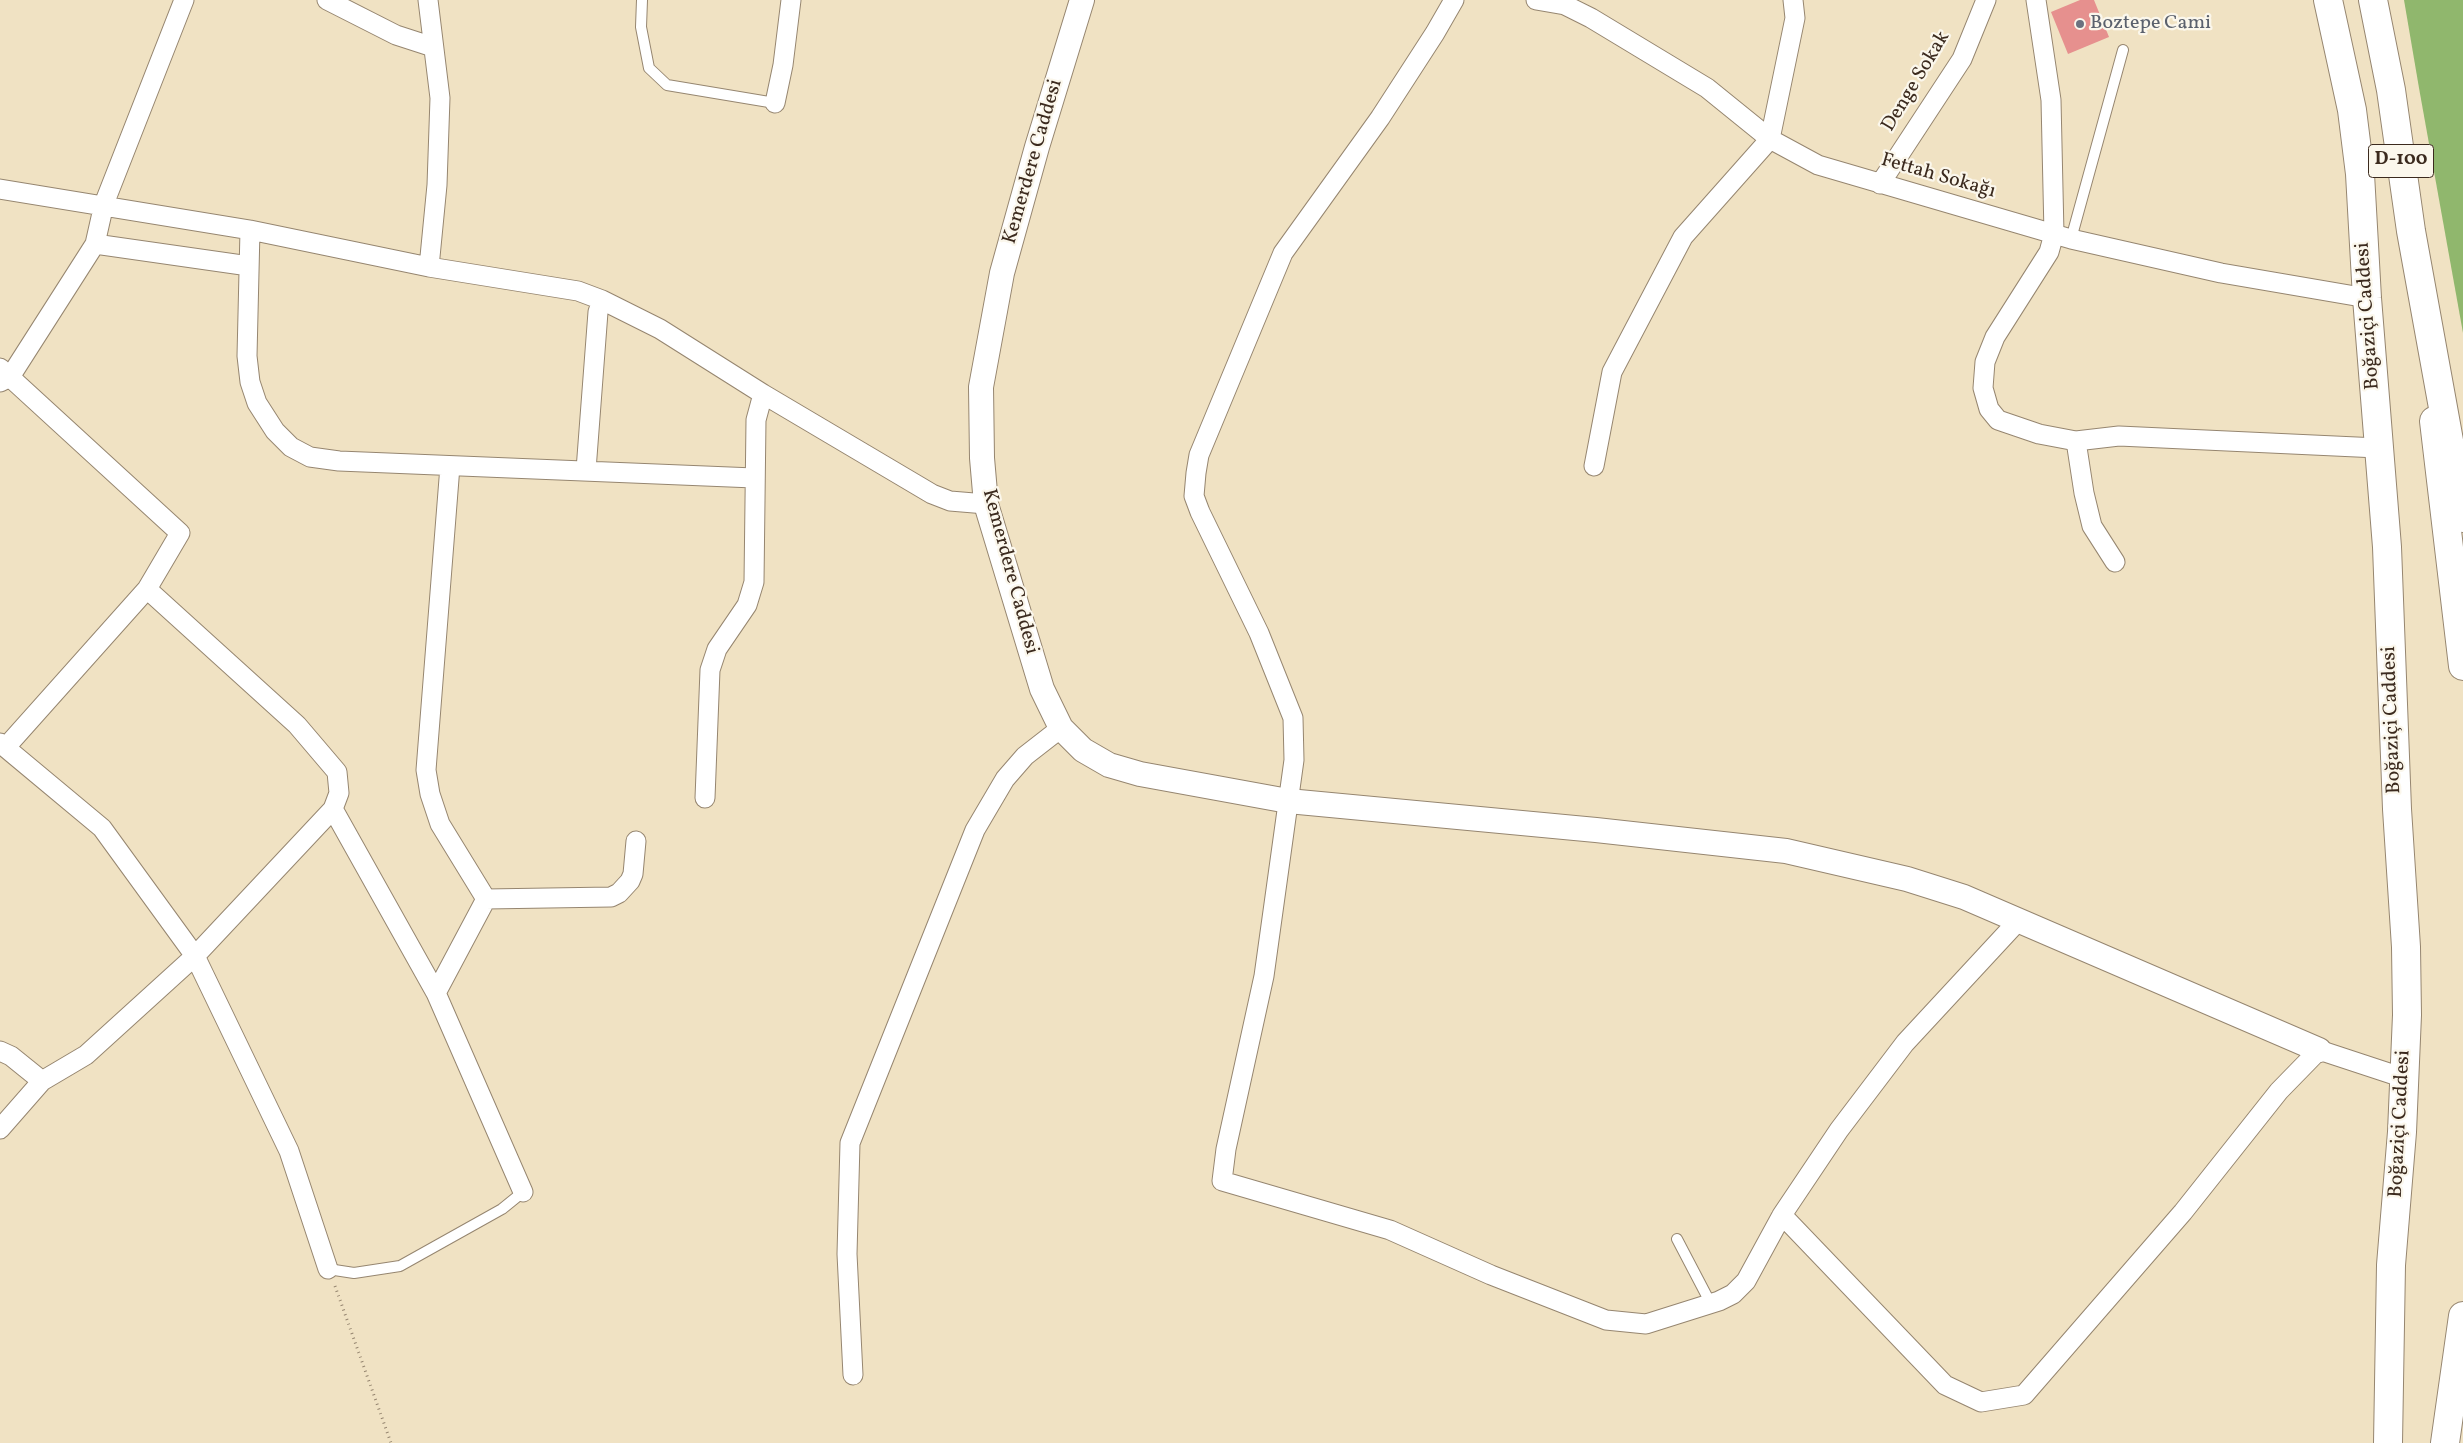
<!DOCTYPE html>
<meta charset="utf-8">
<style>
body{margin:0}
canvas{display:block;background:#f0e2c3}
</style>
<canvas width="2463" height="1443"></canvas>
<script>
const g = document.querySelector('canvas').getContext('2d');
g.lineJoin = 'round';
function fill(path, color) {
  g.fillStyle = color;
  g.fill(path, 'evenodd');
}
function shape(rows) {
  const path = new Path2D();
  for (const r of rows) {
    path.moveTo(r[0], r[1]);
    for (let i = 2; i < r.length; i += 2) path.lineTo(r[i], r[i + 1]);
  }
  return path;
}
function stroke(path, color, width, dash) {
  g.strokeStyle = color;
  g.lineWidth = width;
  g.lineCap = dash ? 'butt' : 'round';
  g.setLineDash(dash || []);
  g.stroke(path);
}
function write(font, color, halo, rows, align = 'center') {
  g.font = font + ' Vollkorn,serif';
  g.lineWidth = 4.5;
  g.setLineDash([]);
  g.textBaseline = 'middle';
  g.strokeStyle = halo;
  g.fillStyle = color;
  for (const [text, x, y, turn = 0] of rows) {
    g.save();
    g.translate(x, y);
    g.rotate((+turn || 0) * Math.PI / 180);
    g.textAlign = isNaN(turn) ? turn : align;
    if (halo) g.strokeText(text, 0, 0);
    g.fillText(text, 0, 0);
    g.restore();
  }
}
fill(shape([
 [2404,0,2463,0,2463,333,2419,88]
]), '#90b76d');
fill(shape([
 [2080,0,2094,0,2109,37,2068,54,2051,12]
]), '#e6908e');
const service = shape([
 [642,0,641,27,649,68,667,85,775,103],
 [2071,239,2123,50],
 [1677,1239,1711,1304],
 [328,1269,354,1273,400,1266,502,1209,523,1192]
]);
const minor = shape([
 [327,0,396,35,433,47],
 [428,0,440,98,437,185,429,267],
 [1454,0,1435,33,1380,118,1283,253,1199,455,1196,473,1194,496,1200,512,1259,633,1293,718,1294,760,1264,976,1226,1149,1222,1181,1390,1230,1491,1275,1606,1320,1646,1324,1719,1301,1733,1294,1746,1281,1782,1215,1839,1130,1905,1043,2019,920],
 [1536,0,1565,5,1591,18,1707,88,1770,139,1818,165,2071,239,2221,273,2367,298],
 [2036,0,2051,100,2054,234,2049,252,1995,337,1985,362,1983,388,1989,409,1998,420,2039,434,2076,441,2119,436,2378,448],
 [775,103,783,65,791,0],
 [1880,184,1962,59,1986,0],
 [0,189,250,230,429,267,578,291,602,300,660,329,763,394,932,494,950,501,986,504],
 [250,230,247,356,250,382,257,403,275,431,291,447,310,457,339,461,754,478],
 [95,244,249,266],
 [0,368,180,533,147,589,297,725,337,772,339,793,333,809],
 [0,382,10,377,95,244,104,204,184,0],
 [2076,441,2084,493,2092,526,2115,562],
 [450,466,426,770,430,794,440,824,486,899],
 [1594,466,1612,372,1683,237,1770,139,1795,18,1793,0],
 [586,470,598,312,602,300],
 [0,743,102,828,195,956,289,1151,328,1269],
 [6,747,147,589],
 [705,798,710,670,717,649,747,605,754,582,756,420,763,394],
 [486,899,611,897,619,893,630,881,633,874,636,841],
 [436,993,486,899],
 [0,1051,11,1056,42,1081],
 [0,1129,42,1081,86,1055,195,956,333,809,436,993,523,1192],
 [1782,1215,1945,1385,1981,1402,2024,1395,2183,1212,2279,1091,2319,1050,2404,1078],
 [853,1375,847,1254,850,1143,975,830,1005,779,1025,756,1061,728]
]);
const tertiary = shape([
 [1082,0,1037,147,1002,273,981,387,982,458,986,504,1042,689,1061,728,1083,750,1109,765,1140,774,1288,801,1596,830,1786,851,1907,879,1964,897,2319,1050]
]);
const secondary = shape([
 [2328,0,2352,110,2360,174,2367,298,2387,547,2397,809,2406,947,2407,1015,2402,1132,2391,1265,2388,1443]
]);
const primary = shape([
 [2434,421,2463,666],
 [2445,1443,2463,1316]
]);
const trunk = shape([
 [2373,0,2391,90,2411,231,2463,518]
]);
stroke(service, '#968670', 12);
stroke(minor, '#968670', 21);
stroke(tertiary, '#968670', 26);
stroke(secondary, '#968670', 30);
stroke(primary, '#968670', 30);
stroke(trunk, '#968670', 30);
stroke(shape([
 [335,1286,391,1443]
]), '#968670', 3, [1, 4]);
stroke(service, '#fff', 10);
stroke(minor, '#fff', 19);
stroke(tertiary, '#fff', 24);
stroke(secondary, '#fff', 28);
stroke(primary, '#fff', 28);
stroke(trunk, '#fff', 28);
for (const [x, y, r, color] of [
 [2080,24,5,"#6b7280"]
]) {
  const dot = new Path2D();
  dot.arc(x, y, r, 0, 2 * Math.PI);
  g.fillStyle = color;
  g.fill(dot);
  stroke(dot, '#fbf7ec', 2);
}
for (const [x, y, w] of [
 [2401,161,65]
]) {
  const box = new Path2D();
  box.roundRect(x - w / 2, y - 16.5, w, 33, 4);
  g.fillStyle = '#fbf7ec';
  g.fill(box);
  stroke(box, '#3b2a1e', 1);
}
write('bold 19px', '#3b2a1e', null, [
 ["D-100",2401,161]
]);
write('20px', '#5b616d', '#fbf7ec', [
 ["Boztepe Cami",2090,24]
], 'left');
write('20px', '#3b2a1e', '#fbf7ec', [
 ["Denge Sokak",1917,82,-59],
 ["Kemerdere Caddesi",1034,162,-74],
 ["Fettah Sokağı",1938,177,16],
 ["Boğaziçi Caddesi",2369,316,-94],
 ["Kemerdere Caddesi",1009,572,75],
 ["Boğaziçi Caddesi",2393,720,-92],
 ["Boğaziçi Caddesi",2401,1124,-87]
]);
</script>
